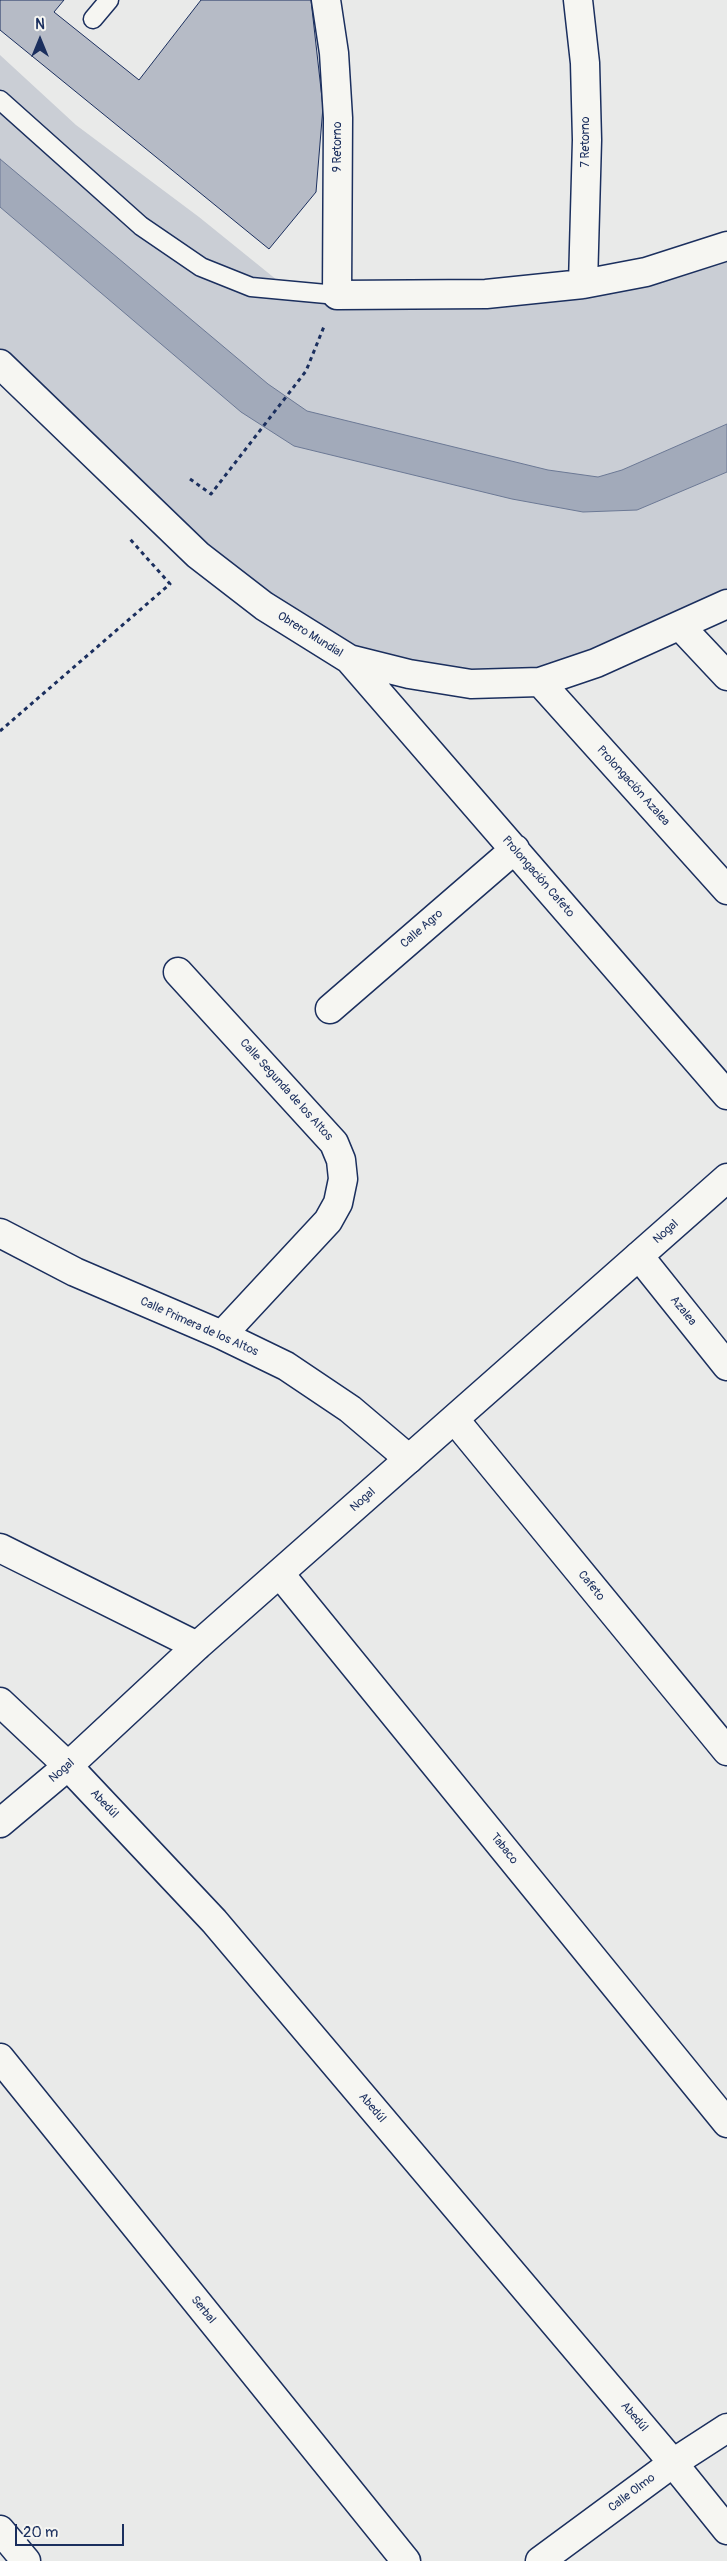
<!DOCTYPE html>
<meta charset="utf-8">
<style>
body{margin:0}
#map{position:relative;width:727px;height:2561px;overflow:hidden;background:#e9eae9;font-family:Pangolin,sans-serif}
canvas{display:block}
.north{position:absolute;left:15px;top:15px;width:50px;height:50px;-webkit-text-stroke:4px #f6f6f2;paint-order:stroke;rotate:0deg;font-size:14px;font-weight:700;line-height:20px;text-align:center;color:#1b2f5e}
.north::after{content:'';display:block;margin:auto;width:18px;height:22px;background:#1b2f5e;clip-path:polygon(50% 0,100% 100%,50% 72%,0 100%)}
.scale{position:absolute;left:15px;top:2524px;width:109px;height:22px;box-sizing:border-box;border:2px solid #1b2f5e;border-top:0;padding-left:6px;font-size:15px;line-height:18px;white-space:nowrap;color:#1b2f5e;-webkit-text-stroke:4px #f6f6f2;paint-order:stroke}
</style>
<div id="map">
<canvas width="727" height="2561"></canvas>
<div class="north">N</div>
<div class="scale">20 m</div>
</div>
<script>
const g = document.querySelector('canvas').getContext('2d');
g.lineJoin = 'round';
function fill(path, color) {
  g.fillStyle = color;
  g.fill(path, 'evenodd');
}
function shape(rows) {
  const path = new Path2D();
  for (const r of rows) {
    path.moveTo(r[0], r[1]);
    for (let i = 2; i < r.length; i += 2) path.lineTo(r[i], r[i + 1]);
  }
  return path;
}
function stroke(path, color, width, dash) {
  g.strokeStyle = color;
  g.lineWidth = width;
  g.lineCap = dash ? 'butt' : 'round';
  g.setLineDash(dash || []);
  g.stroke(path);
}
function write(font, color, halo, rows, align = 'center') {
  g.font = font + ' Pangolin,sans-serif';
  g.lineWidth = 4;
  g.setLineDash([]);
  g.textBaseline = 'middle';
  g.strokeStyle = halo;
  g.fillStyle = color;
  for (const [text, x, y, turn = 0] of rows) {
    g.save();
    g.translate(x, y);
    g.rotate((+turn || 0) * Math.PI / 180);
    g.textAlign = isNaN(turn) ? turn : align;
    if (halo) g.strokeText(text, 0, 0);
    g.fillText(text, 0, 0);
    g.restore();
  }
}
fill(shape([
 [0,55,76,125,199,217,293,293,486,294,727,246,727,604,540,682,409,674,264,606,0,364]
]), '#caced5');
const water = shape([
 [0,159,268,384,307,411,548,470,598,477,622,470,727,424,727,472,637,510,583,512,512,499,294,446,241,412,0,207,0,159]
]);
fill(water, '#a2aaba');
stroke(water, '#6c7995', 1);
const building = shape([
 [0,0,64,0,54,12,139,80,201,0,311,0,323,107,316,192,269,249,0,30,0,0]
]);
fill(building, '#b6bbc6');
stroke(building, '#1b2f5e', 1);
const lane = shape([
 [93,19,109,0],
 [0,100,141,226,201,267,251,287,337,295]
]);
const street = shape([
 [326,0,334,53,338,118,337,295,486,294,583,284,646,272,727,246],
 [578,0,585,63,587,140,583,284],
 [0,364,198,555,264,606,349,659,409,674,471,684,540,682,596,663,727,604],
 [681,627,727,676],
 [349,659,727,1095],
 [540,682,727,890],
 [178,972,334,1143,341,1160,343,1179,338,1203,328,1221,222,1335],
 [330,1009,515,849],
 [0,1233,75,1272,222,1335,286,1366,350,1409,409,1459],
 [639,1256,727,1366],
 [455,1420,727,1751],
 [280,1574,727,2123],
 [0,2058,406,2561],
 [540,2561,673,2463,727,2428]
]);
const secondary = shape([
 [0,1548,197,1646],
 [0,1702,68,1766,214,1921,673,2463,727,2530],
 [0,1823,68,1766,197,1646,727,1178],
 [0,2530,26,2561]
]);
stroke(lane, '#1b2f5e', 21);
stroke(street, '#1b2f5e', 31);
stroke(secondary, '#1b2f5e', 31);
stroke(shape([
 [190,479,211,494,306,371,325,324],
 [0,731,170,584,130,539]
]), '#1b2f5e', 3, [4, 4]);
stroke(lane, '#f6f6f2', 18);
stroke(street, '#f6f6f2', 28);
stroke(secondary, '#f6f6f2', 28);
write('12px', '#1b2f5e', '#f6f6f2', [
 ["7 Retorno",586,142,-90],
 ["9 Retorno",338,147,-90],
 ["Obrero Mundial",310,635,32],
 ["Prolongación Azalea",633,786,48],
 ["Prolongación Cafeto",538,877,49],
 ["Calle Agro",422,929,-41],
 ["Calle Segunda de los Altos",286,1090,48],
 ["Nogal",666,1232,-42],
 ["Azalea",683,1311,51],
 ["Calle Primera de los Altos",199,1327,24],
 ["Nogal",363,1500,-42],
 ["Cafeto",591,1586,51],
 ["Nogal",62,1771,-41],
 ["Abedúl",104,1804,47],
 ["Tabaco",504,1849,51],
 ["Abedúl",372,2108,50],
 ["Serbal",203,2310,51],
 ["Abedúl",634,2417,50],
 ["Calle Olmo",632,2493,-37]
]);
</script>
